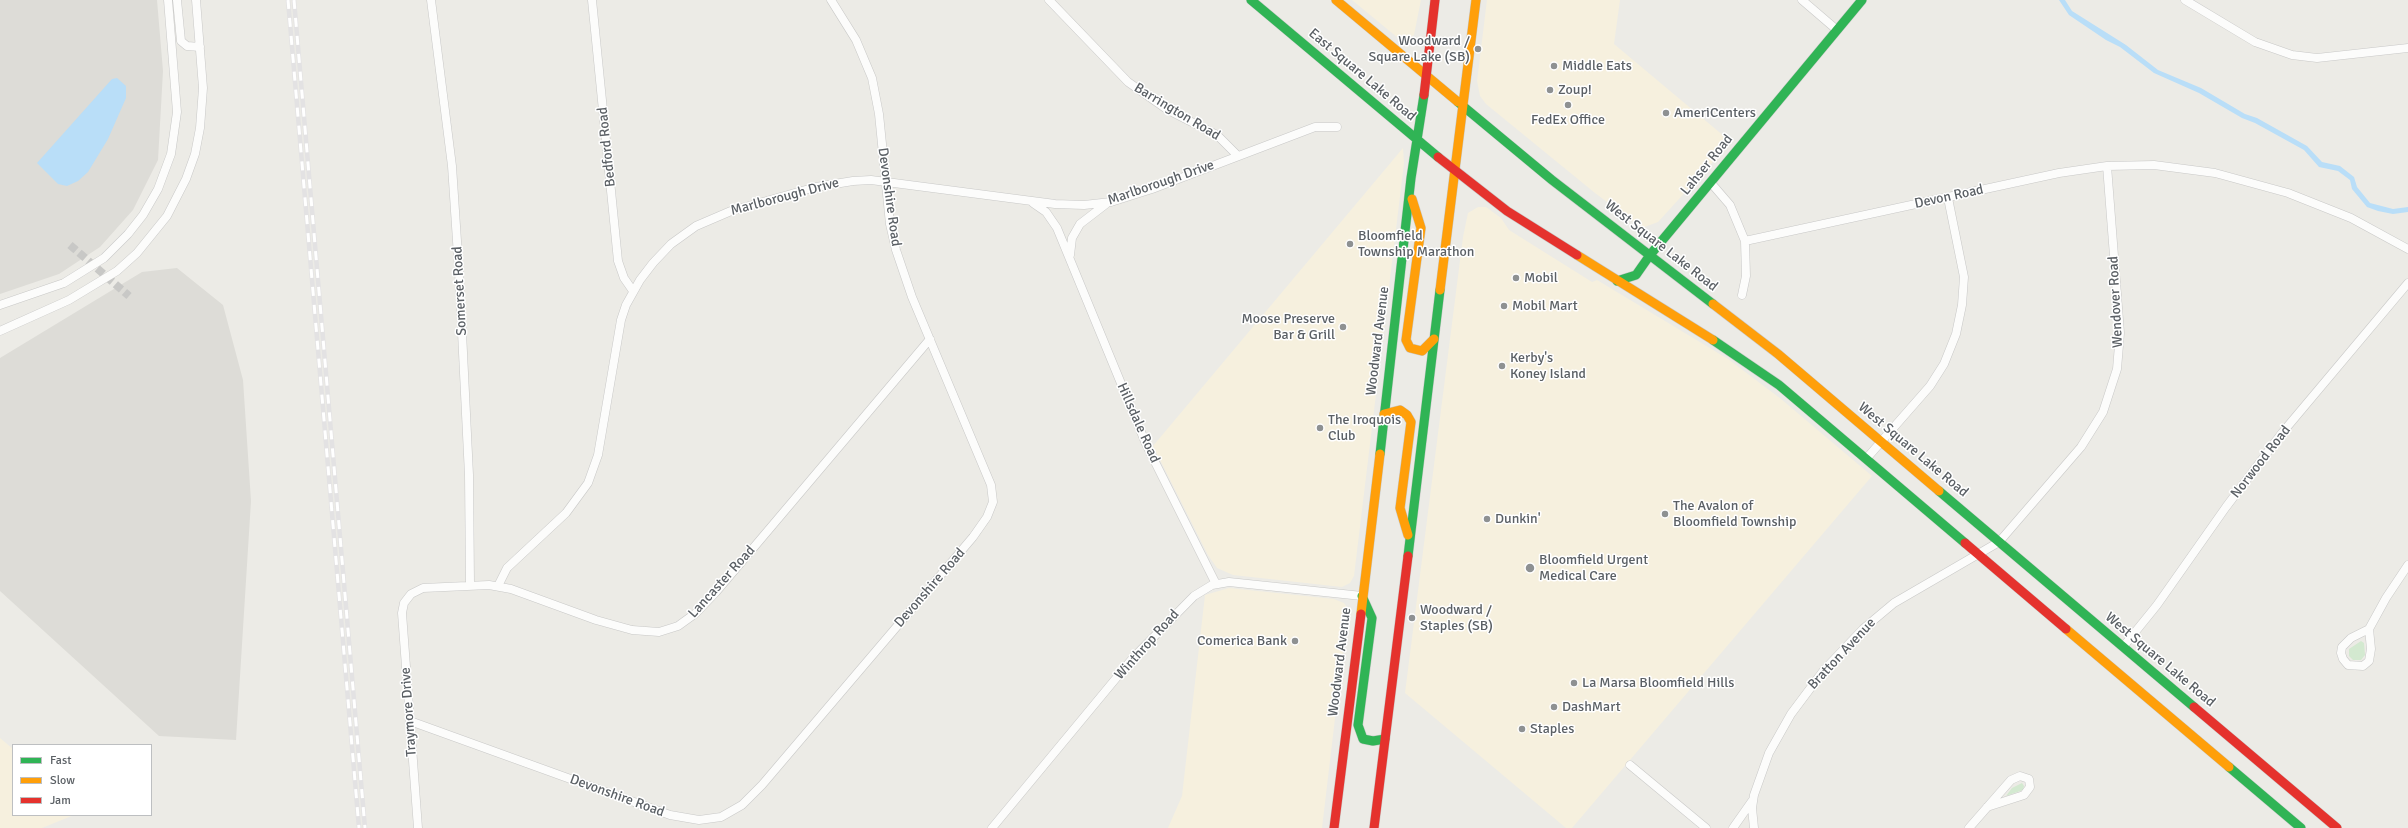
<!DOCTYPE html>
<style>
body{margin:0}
#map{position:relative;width:2408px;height:828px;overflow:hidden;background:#ecebe6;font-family:Signika,sans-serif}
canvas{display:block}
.legend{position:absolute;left:12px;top:744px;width:140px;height:72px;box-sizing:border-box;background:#fff;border:1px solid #bdbfc1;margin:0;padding:5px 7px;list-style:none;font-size:12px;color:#5b6065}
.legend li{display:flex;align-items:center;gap:8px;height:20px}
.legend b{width:20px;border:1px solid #bdbfc1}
</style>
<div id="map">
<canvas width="2408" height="828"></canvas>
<ul class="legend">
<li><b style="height:5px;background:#30b455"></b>Fast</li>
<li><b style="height:5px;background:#ff9f0a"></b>Slow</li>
<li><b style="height:5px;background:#e5322d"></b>Jam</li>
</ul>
</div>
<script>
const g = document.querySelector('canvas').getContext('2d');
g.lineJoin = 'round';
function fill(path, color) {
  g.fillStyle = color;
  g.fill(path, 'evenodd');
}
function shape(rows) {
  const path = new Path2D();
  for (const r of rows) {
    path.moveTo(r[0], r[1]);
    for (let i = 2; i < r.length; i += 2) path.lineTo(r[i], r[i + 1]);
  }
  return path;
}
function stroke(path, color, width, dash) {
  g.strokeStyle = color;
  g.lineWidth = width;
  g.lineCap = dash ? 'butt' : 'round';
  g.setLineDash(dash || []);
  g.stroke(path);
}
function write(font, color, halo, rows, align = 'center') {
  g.font = font + ' Signika,sans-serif';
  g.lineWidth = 3;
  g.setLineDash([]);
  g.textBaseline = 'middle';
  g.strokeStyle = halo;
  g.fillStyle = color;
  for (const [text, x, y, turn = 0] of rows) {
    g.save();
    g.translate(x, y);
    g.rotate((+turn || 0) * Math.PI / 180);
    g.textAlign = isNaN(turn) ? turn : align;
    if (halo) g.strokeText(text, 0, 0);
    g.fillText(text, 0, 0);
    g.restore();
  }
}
fill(shape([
 [1352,0,1421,0,1414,35,1406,40,1398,38],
 [1487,0,1620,0,1614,44,1731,142,1658,222,1642,228,1595,193,1486,104,1480,96,1477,81],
 [1403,148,1404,163,1354,576,1350,583,1342,587,1233,575,1217,568,1208,555,1153,446],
 [1486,207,1501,218,1509,230,1592,282,1597,280,1728,359,1781,399,1872,476,1572,828,1566,828,1405,693,1463,237,1468,213,1478,207],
 [1229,588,1334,599,1344,603,1348,609,1322,828,1168,828,1182,796,1205,595],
 [0,738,13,749,13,815,74,815,42,828,0,828]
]), '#f6f0de');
fill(shape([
 [0,0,157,0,163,71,158,160,133,210,100,247,59,274,0,294],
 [177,268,223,305,243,380,251,501,236,740,159,736,0,591,0,358,142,272]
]), '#dddcd7');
fill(shape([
 [2361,641,2364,643,2365,655,2361,660,2353,660,2349,656,2349,649],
 [2022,783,2024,786,2023,790,2006,796,2012,788]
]), '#d3e9d0');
fill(shape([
 [2059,0,2065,0,2072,11,2126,45,2158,70,2201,88,2245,114,2257,118,2307,146,2322,162,2340,166,2354,177,2357,187,2370,203,2393,209,2408,207,2408,212,2393,214,2378,211,2367,207,2352,189,2350,180,2338,171,2319,167,2304,150,2255,123,2242,118,2199,93,2154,73,2120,47,2106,40,2069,15],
 [117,78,126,86,126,98,108,139,88,172,78,181,67,186,58,184,37,163,112,79]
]), '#b9def8');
stroke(shape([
 [70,245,129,296]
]), '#c8c8c6', 8, [8, 4]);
const street = shape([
 [177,0,181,41,187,46,200,47],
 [431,0,452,166,459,271,469,475,470,584],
 [592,0,618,261,624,278,633,291],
 [1049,0,1128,82,1168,110,1217,135,1238,156],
 [1802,0,1837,30],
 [2185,0,2255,42,2292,55,2317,58,2408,48],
 [1711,183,1730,205,1745,241,1746,276,1742,295],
 [1033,203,1046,212,1057,228,1146,444,1216,584],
 [1745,241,2059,173,2107,166,2154,165,2215,173,2288,193,2351,218,2408,249],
 [1070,255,1072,238,1080,224,1106,204],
 [0,305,64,283,104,258,128,234,143,215,158,189,171,154,177,112,168,0],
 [0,331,69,300,117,271,137,253,167,216,186,179,195,154,200,128,203,88,196,0],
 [1866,459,1930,386,1944,364,1956,334,1962,305,1964,277,1948,198],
 [498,586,507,568,566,513,588,483,598,455,621,320,626,305,640,280,653,263,671,244,696,226,731,211,816,187,853,181,871,180,1055,204,1084,205,1111,202,1152,189,1315,127,1337,127],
 [2369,629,2351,638,2342,647,2341,653,2343,659,2348,665,2363,666,2369,661,2371,649,2369,629,2386,598,2408,565],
 [2123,647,2157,605,2226,507,2282,433,2408,283],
 [410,721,670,815,699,820,721,817,742,805,762,785,973,537,987,517,993,502,991,485,912,297,896,250,890,224,879,114,872,78,856,40,831,0],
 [1630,765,1706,828],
 [418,828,402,613,404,603,411,594,423,588,489,585,511,589,596,620,632,630,659,632,678,626,696,613,716,592,930,339],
 [992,828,1132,659,1194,596,1212,585,1229,582,1362,596],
 [1733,828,1752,801],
 [1754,828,1752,808,1754,795,1769,753,1791,714,1824,670,1863,629,1894,603,1999,542,2081,447,2103,412,2117,369,2120,333,2107,166],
 [1969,828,2011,780,2020,776,2029,779,2030,787,2024,795,1987,807]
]);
const fast = shape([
 [1251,0,1438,157],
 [1458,102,1552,180,1713,304],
 [1650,255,1862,0],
 [1617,281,1636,275,1650,255],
 [1713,340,1779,385,1965,543],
 [1380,454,1411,178,1424,95],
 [1939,491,2194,707],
 [1408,556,1440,290],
 [1362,596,1372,618,1358,725,1363,739,1373,741,1385,739],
 [2229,767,2301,828]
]);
const slow = shape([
 [1336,0,1458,102],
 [1412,199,1421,228,1406,340,1410,348,1422,351,1434,339],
 [1577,255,1713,340],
 [1440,290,1476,0],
 [1713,304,1778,354,1939,491],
 [1384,414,1400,410,1407,415,1411,422,1400,508,1408,535],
 [1361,614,1380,454],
 [2066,629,2229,767]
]);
const jam = shape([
 [1424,95,1435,0],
 [1438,157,1507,211,1577,255],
 [1965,543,2066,629],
 [2194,707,2337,828],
 [1334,828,1361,614],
 [1374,828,1408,556]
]);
stroke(street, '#c8c8c7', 9);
stroke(fast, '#c7c8c7', 10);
stroke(slow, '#c7c8c7', 10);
stroke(jam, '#c7c8c7', 10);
stroke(street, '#fcfcfb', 8);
stroke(fast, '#30b455', 9);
stroke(slow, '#ff9f0a', 9);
stroke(jam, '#e5322d', 9);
const rail = shape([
 [288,0,359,828],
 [294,0,365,828]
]);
stroke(rail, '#e3e2e3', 4.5);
stroke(rail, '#fff', 3, [9]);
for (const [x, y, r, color] of [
 [1478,49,4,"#8e9192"],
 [1554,66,4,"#8e9192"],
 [1550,90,4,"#8e9192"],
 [1568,105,4,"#8e9192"],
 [1666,113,4,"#8e9192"],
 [1350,244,4,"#8e9192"],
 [1516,278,4,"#8e9192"],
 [1504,306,4,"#8e9192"],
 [1343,327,4,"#8e9192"],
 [1502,366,4,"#8e9192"],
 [1320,428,4,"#8e9192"],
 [1665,514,4,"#8e9192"],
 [1487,519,4,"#8e9192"],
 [1530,568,5,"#8e9192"],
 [1412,618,4,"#8e9192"],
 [1295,641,4,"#8e9192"],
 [1574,683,4,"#8e9192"],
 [1554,707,4,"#8e9192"],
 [1522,729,4,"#8e9192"]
]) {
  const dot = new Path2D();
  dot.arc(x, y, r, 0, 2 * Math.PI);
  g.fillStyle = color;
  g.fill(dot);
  stroke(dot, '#fff', 1.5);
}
write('14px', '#5b6065', '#fff', [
 ["Woodward /",1470,41,"right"],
 ["Square Lake (SB)",1470,57,"right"],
 ["Middle Eats",1562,66],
 ["Zoup!",1558,90],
 ["AmeriCenters",1674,113],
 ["FedEx Office",1568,120,"center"],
 ["Bloomfield",1358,236],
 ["Township Marathon",1358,252],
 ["Mobil",1524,278],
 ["Mobil Mart",1512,306],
 ["Moose Preserve",1335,319,"right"],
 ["Bar & Grill",1335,335,"right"],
 ["Kerby's",1510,358],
 ["Koney Island",1510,374],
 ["The Iroquois",1328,420],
 ["Club",1328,436],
 ["The Avalon of",1673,506],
 ["Bloomfield Township",1673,522],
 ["Dunkin'",1495,519],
 ["Bloomfield Urgent",1539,560],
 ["Medical Care",1539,576],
 ["Woodward /",1420,610],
 ["Staples (SB)",1420,626],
 ["Comerica Bank",1287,641,"right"],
 ["La Marsa Bloomfield Hills",1582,683],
 ["DashMart",1562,707],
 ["Staples",1530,729]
], 'left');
write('14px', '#5b6065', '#fff', [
 ["East Square Lake Road",1362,75,40],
 ["Barrington Road",1177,112,31],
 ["Bedford Road",607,147,-96],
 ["Lahser Road",1707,165,-51],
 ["Marlborough Drive",1161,183,-19],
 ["Marlborough Drive",785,197,-15],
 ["Devonshire Road",889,197,82],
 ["Devon Road",1949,197,-12],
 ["West Square Lake Road",1661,246,38],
 ["Somerset Road",460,291,-93],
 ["Wendover Road",2116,302,-93],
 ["Woodward Avenue",1378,341,-83],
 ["Hillsdale Road",1138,423,66],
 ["West Square Lake Road",1913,450,40],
 ["Norwood Road",2261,462,-52],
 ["Lancaster Road",722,582,-48],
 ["Devonshire Road",930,588,-49],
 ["Winthrop Road",1147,645,-48],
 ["Bratton Avenue",1842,654,-47],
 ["West Square Lake Road",2160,660,40],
 ["Woodward Avenue",1340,662,-83],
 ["Traymore Drive",409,712,-94],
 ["Devonshire Road",617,796,20]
]);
</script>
